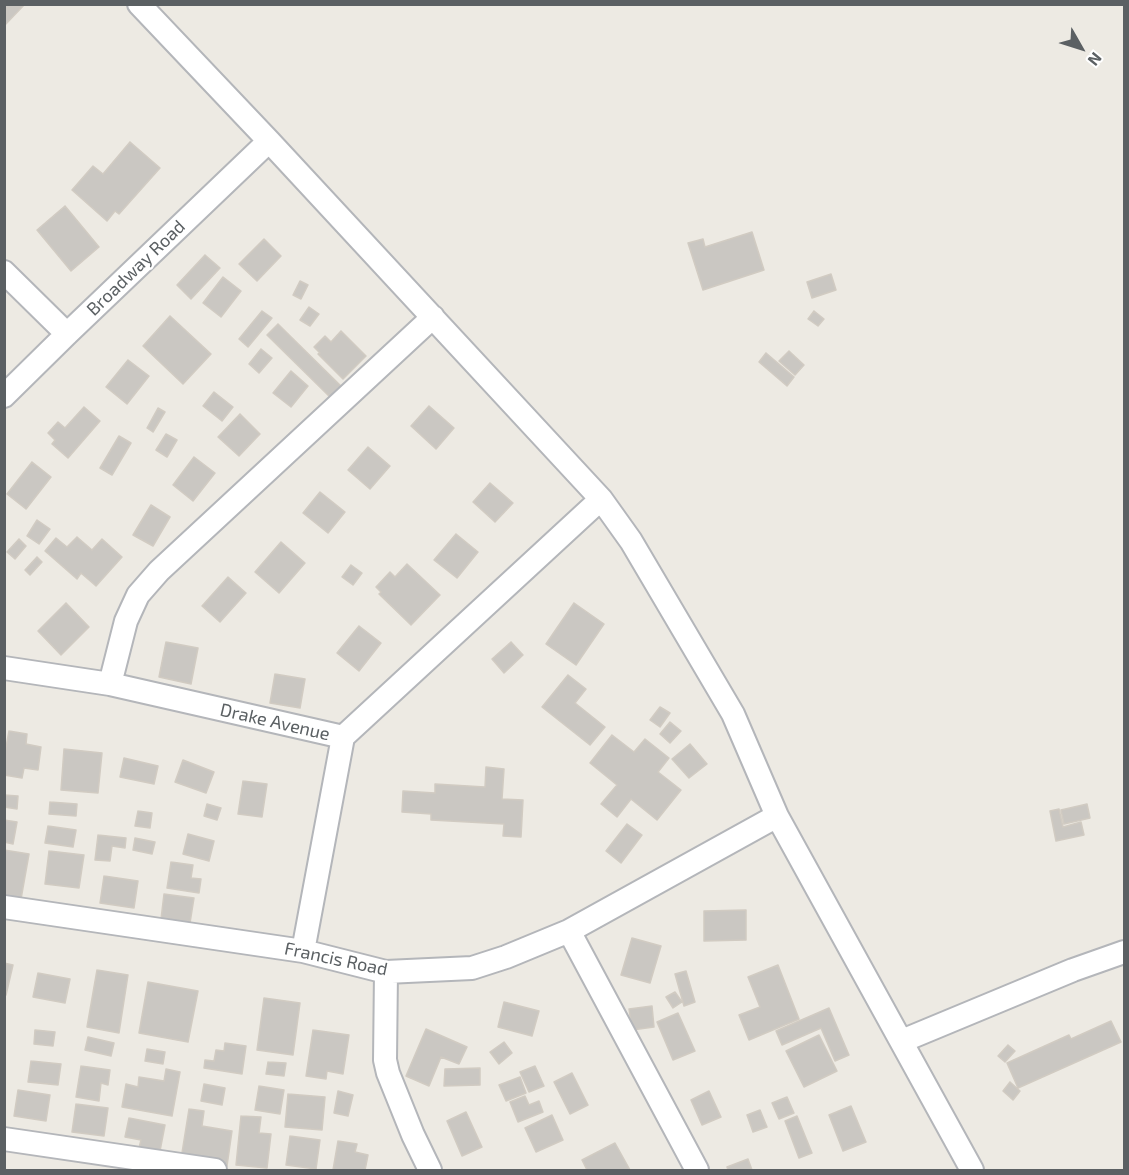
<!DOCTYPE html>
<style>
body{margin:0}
#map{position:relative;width:1129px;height:1175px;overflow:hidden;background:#edeae3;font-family:"Exo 2",sans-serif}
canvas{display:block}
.frame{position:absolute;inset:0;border:6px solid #5b6063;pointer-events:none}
.north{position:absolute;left:1051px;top:18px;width:60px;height:60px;-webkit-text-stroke:4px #fff;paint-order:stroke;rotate:129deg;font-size:16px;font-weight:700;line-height:24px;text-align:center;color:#5b6063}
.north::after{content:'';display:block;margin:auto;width:21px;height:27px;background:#5b6063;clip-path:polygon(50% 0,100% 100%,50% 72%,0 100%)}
</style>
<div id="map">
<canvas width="1129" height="1175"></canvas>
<div class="frame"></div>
<div class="north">N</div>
</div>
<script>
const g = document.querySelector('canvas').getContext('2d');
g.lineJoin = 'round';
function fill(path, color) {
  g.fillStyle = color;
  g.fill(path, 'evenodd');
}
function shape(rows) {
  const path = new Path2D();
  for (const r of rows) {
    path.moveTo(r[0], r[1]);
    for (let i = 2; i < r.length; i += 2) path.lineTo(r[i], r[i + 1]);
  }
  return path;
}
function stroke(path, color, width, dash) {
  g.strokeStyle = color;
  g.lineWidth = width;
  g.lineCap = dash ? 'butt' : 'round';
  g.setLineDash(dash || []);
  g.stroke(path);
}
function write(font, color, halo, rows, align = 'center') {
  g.font = font + ' "Exo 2",sans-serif';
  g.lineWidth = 4.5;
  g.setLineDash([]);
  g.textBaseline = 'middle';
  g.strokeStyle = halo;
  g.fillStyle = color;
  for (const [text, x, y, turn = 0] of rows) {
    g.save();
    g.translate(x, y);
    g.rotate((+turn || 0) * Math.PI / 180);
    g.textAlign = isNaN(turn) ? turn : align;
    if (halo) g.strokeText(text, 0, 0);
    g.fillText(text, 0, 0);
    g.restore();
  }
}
const building = shape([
 [4,4,25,4,4,26,4,4],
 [130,142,160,168,119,214,115,211,107,221,72,190,93,166,103,174,130,142],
 [65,206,99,247,71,271,37,230,65,206],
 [752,232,764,270,703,290,688,243,703,239,705,247,752,232],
 [264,239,281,256,257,281,239,264,264,239],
 [205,255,220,268,191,299,177,285,205,255],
 [831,274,836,290,812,298,807,282,831,274],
 [223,277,241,291,221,317,203,303,223,277],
 [300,281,308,285,301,299,293,295,300,281],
 [309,307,319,314,310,326,300,320,309,307],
 [262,311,272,318,248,347,239,339,262,311],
 [814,311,824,319,818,326,808,319,814,311],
 [170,316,211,354,183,384,143,346,170,316],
 [278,324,345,390,334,401,267,335,278,324],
 [341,331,366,356,343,379,318,354,320,353,314,347,325,336,331,342,341,331],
 [261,349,272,358,259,373,249,364,261,349],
 [789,351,804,365,795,375,779,361,789,351],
 [766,353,794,377,787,386,759,362,766,353],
 [128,360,149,376,127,404,106,387,128,360],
 [291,371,308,386,291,407,273,393,291,371],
 [214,392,233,407,222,421,203,406,214,392],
 [429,406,454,428,436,449,411,426,429,406],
 [84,407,100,421,68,458,52,444,55,440,48,433,58,422,65,428,84,407],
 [158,408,165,412,153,432,147,428,158,408],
 [240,414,260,434,239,456,218,437,240,414],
 [166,434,177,440,167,457,156,450,166,434],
 [119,436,131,443,112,475,100,468,119,436],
 [368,447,390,466,370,489,348,470,368,447],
 [194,457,215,473,193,501,173,485,194,457],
 [32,462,51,477,26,509,7,494,32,462],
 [490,483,513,503,495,522,473,502,490,483],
 [320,492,345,512,328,533,303,513,320,492],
 [151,505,170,517,153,546,133,535,151,505],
 [37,520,50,529,39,544,27,536,37,520],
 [456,534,478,552,457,578,434,560,456,534],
 [77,537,92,550,102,539,122,557,96,586,81,573,77,579,45,551,56,538,67,547,77,537],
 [19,539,26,546,15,559,7,552,19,539],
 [281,542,305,563,279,593,255,572,281,542],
 [37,557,42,562,30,575,25,570,37,557],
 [407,564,440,595,411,625,379,594,381,592,376,587,390,572,395,577,407,564],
 [351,565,362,573,353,585,342,577,351,565],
 [228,577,246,593,220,622,202,606,228,577],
 [66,603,89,627,61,655,38,631,66,603],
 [574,603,604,624,576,665,546,644,574,603],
 [359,626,381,643,359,671,337,653,359,626],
 [166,642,198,648,191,684,159,677,166,642],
 [511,642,523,655,504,673,492,659,511,642],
 [275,674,305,679,300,708,270,703,275,674],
 [568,675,586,689,575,703,605,727,590,745,542,707,568,675],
 [660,707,670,713,660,727,650,720,660,707],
 [670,722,681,731,670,743,660,734,670,722],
 [9,731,27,734,26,744,41,747,38,770,24,768,22,778,4,775,4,758,9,731],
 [612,735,634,752,645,739,669,758,658,772,681,790,657,820,631,799,617,817,601,804,617,785,590,763,612,735],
 [690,744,707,764,689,778,672,759,690,744],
 [64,749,102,753,98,793,61,790,64,749],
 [124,758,158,766,154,784,120,777,124,758],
 [183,760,214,772,206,793,175,782,183,760],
 [486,767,504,769,502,799,523,800,521,837,503,836,504,824,431,820,431,814,402,812,403,791,435,793,435,784,485,787,486,767],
 [243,781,267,784,262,817,238,814,243,781],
 [4,795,18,796,17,809,4,807,4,795],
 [50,802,77,804,76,816,49,814,50,802],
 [207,804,221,808,217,820,204,816,207,804],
 [1087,804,1090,818,1064,824,1061,810,1087,804],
 [1059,809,1063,827,1081,822,1084,835,1056,841,1050,811,1059,809],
 [138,811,152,813,150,828,135,826,138,811],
 [4,820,17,822,13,844,4,842,4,820],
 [627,824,642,835,621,863,606,851,627,824],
 [48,826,76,830,73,847,45,843,48,826],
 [188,834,214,841,209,861,183,854,188,834],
 [98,835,126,838,125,848,112,846,110,861,95,860,98,835],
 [135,838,155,842,152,854,133,850,135,838],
 [4,850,29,854,21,899,4,896,4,850],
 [49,851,84,855,79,888,45,884,49,851],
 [171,862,193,865,191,878,201,879,199,893,167,888,171,862],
 [104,876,138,881,134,908,100,903,104,876],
 [164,894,194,898,190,923,161,919,164,894],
 [746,910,746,940,704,941,704,911,746,910],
 [632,938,661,946,650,983,621,975,632,938],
 [4,963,13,965,6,995,4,995,4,963],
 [778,965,799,1019,749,1040,739,1015,760,1007,748,977,778,965],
 [97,970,128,975,119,1033,87,1027,97,970],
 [686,971,695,1002,684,1006,675,974,686,971],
 [38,973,70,979,65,1003,33,997,38,973],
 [148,982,198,991,188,1042,139,1033,148,982],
 [675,992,682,1002,673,1008,666,997,675,992],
 [264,998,300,1003,293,1055,257,1050,264,998],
 [504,1002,539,1011,532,1036,498,1027,504,1002],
 [652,1006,654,1027,632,1030,629,1009,652,1006],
 [829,1008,849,1055,835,1061,821,1028,782,1045,776,1031,829,1008],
 [678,1013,695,1051,673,1060,657,1022,678,1013],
 [1111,1021,1121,1042,1018,1088,1007,1063,1069,1035,1071,1039,1111,1021],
 [426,1029,467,1047,459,1064,441,1057,429,1086,406,1076,426,1029],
 [35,1030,55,1032,53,1046,34,1044,35,1030],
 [313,1030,349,1035,343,1074,327,1071,326,1079,306,1076,313,1030],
 [819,1035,837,1071,804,1087,786,1051,819,1035],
 [88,1037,114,1043,111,1056,85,1050,88,1037],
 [504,1042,512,1053,499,1064,490,1052,504,1042],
 [225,1043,246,1046,242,1074,204,1068,205,1060,214,1061,216,1050,224,1051,225,1043],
 [1008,1045,1015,1051,1005,1062,998,1056,1008,1045],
 [147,1049,165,1052,163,1064,145,1061,147,1049],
 [31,1061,61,1064,58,1085,28,1082,31,1061],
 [268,1062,286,1063,284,1076,266,1074,268,1062],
 [81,1066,110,1070,108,1085,101,1083,99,1101,76,1097,81,1066],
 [535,1066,544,1086,529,1092,520,1072,535,1066],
 [480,1068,480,1085,444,1086,445,1069,480,1068],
 [166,1069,180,1072,172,1116,122,1107,126,1084,138,1087,139,1077,164,1081,166,1069],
 [572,1073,588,1105,570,1114,554,1082,572,1073],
 [520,1077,526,1093,506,1101,499,1085,520,1077],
 [1010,1082,1020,1091,1013,1100,1003,1091,1010,1082],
 [204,1084,225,1088,222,1105,201,1101,204,1084],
 [259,1086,284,1090,280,1114,255,1110,259,1086],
 [18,1090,50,1095,46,1121,14,1116,18,1090],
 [338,1091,353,1095,348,1116,334,1113,338,1091],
 [709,1091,721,1117,702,1125,691,1100,709,1091],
 [288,1094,325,1097,322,1130,285,1127,288,1094],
 [525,1096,529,1105,539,1101,543,1112,518,1122,510,1102,525,1096],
 [787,1097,794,1113,779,1119,772,1103,787,1097],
 [76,1104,108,1108,104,1136,72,1132,76,1104],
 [851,1106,866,1142,843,1151,829,1115,851,1106],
 [189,1109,204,1111,202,1126,232,1131,227,1166,181,1159,189,1109],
 [760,1110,767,1127,753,1132,747,1115,760,1110],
 [466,1112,482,1147,462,1156,447,1121,466,1112],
 [552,1115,563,1140,536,1152,525,1128,552,1115],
 [241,1116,261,1117,259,1133,271,1134,267,1168,236,1165,241,1116],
 [797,1116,812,1153,799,1158,785,1121,797,1116],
 [129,1118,165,1125,159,1156,138,1152,141,1140,125,1137,129,1118],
 [290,1136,320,1140,316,1169,286,1165,290,1136],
 [338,1141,357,1144,355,1152,368,1155,365,1170,333,1170,338,1141],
 [615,1143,630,1170,587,1170,582,1160,615,1143],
 [748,1159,752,1170,728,1170,727,1167,748,1159]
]);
fill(building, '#cac7c2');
stroke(building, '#d1cbc2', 1.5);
const minor = shape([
 [139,4,269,141,601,499,631,541,733,714,777,816,972,1170],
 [4,272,67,334],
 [4,396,67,334,269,141],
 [4,668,110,684,343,737,601,499],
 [110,684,126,621,138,595,159,571,433,317],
 [4,907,303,951,386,972,472,968,506,957,569,931,777,816],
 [569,931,697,1170],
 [303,951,343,737],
 [386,972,385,1060,388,1073,413,1135,430,1170],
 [902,1041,1073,970,1124,952],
 [4,1139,215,1170]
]);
stroke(minor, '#b4b6ba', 26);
stroke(minor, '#fff', 22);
write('18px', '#5b6063', '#fff', [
 ["Broadway Road",136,268,-44],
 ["Drake Avenue",275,722,13],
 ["Francis Road",336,959,12]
]);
</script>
